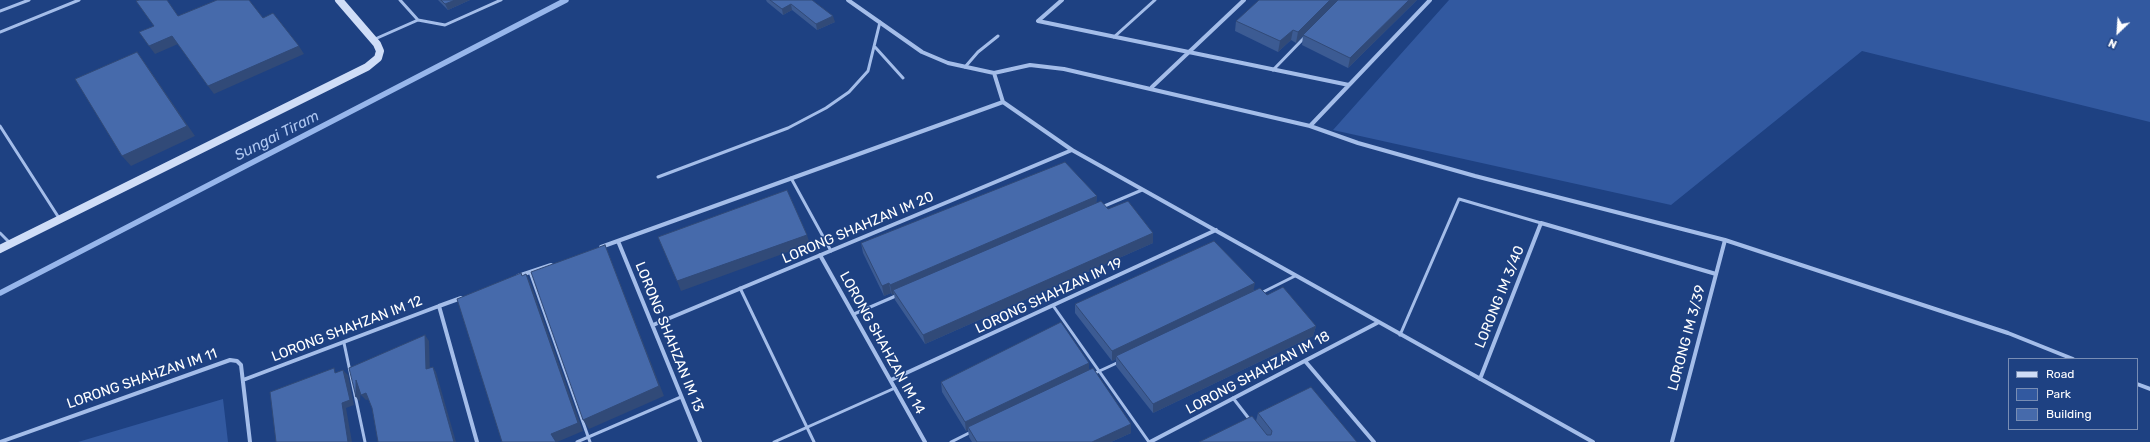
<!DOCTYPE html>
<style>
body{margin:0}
#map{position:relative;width:2150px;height:442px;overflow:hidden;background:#1e4182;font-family:Rubik,sans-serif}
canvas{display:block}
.legend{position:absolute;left:2008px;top:358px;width:130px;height:72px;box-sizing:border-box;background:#1e4182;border:1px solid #788db4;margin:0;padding:5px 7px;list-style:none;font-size:12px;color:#fff}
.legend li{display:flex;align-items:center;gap:8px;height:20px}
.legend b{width:20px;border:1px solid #788db4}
.north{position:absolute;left:2098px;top:12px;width:40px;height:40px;-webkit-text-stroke:3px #1e4182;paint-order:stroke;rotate:205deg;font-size:11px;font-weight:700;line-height:16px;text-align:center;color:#fff}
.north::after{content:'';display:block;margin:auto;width:14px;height:18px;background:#fff;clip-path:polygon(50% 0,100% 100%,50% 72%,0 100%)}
</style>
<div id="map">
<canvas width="2150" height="442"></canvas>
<ul class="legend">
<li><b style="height:5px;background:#cfddf7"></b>Road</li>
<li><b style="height:11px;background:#3259a0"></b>Park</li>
<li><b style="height:11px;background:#466aab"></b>Building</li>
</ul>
<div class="north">N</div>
</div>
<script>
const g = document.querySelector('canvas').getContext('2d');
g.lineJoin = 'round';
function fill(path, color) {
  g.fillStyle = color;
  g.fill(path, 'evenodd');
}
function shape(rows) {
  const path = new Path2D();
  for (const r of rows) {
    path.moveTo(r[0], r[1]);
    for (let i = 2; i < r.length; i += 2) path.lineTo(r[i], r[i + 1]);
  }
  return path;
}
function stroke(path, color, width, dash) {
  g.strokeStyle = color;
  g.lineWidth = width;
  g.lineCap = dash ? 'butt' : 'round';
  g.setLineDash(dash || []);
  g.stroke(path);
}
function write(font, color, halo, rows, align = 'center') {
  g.font = font + ' Rubik,sans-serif';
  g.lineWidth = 3;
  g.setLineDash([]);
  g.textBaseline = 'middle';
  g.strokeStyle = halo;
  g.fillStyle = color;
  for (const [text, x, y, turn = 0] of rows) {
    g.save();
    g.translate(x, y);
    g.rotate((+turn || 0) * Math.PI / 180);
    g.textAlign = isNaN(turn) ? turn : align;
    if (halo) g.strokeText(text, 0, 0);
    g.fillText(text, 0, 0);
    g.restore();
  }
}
fill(shape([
 [1449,0,2150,0,2150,122,1862,51,1671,205,1333,130],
 [223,399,228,442,78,442]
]), '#3259a0');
stroke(shape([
 [0,293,566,0]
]), '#97b6eb', 5.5);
stroke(shape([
 [0,11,29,0],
 [418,20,445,25,501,0],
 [0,32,79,0],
 [1114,37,1155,0],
 [375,39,418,20,400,0],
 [875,47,903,78],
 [965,67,978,52,998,36],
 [1273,70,1304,38],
 [0,126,59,218],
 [658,177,788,128,826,108,849,92,868,71,880,22],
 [791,178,831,251],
 [1102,207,1142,190],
 [0,233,10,243],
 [530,272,590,442],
 [740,288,814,442],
 [1261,293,1295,276],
 [1054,307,1149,442],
 [854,314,898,295],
 [1400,335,1459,199,1541,223],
 [344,343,365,442],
 [1093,374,1119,362],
 [1233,398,1250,420],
 [577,442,681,397],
 [774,442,895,388],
 [951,442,971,432]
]), '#a4bde9', 3);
stroke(shape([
 [848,0,922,52,948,63,994,73,1030,65,1064,69,1310,126,1358,143,1475,176,1725,240,2008,333,2073,359],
 [1062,0,1038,21,1349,85],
 [994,73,1003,102,1072,150,1593,442],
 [1152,87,1244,0],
 [1310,126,1430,0],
 [618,241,700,442],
 [601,247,1003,102],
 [820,255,925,442],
 [518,276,551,265],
 [439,306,461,298],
 [653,325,1072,150],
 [1305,361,1374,442],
 [1480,379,1541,223,1716,274],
 [243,380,439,306,477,442],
 [891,380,1216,230],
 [2137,384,2150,389],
 [0,442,230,360,237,361,241,365,250,442],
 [1150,442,1377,323],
 [1672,442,1725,240]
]), '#a4bde9', 4);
stroke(shape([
 [0,249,367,67,378,58,380,51,377,44,339,0]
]), '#cfddf7', 8);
fill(shape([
 [438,0,470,0,448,10],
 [766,0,812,0,835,22,817,30,792,10,783,15,767,2],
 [1338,0,1296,43,1291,40,1278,52,1235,31,1236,21],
 [1417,0,1348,68,1302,45,1303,35],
 [1097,196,1096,203,1153,233,1153,243,925,344,895,300,894,294,892,295,891,293,884,296,863,253,861,243],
 [1254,290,1267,295,1316,326,1313,336,1153,413,1116,366,1116,359,1112,361,1075,313,1075,304],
 [1089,369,1131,424,1131,433,1111,442,972,442,969,437,968,430,966,431,942,392,941,382],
 [1258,413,1357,442,1199,442,1256,421]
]), '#3c5b93');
fill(shape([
 [455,0,470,0,448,10,445,4],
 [1330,0,1338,0,1296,43,1298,32],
 [1409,0,1417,0,1348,68,1350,58],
 [791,4,792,10,783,15,782,9],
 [833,16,835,22,817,30,816,24],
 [1293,30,1291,40,1278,52,1280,41],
 [172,36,178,44,155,54,149,46],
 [299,46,304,54,214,94,208,86],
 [137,52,145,63,195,136,131,166,122,156],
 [1097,196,1096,206,893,290,894,294,892,295,890,285],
 [1153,233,1153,243,925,344,923,335],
 [807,235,810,244,681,291,677,281],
 [605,245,609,255,664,396,589,429,583,420],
 [526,274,531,284,583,431,557,442,556,442,551,434],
 [889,283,891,293,884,296,882,286],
 [1255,283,1253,293,1116,356,1116,359,1112,361,1112,351],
 [1316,326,1313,336,1153,413,1153,404],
 [425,335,429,341,430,375,426,369],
 [1089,363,1089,372,968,427,968,430,966,431,965,422],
 [433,367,436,372,456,442,454,442],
 [343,370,348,375,354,405,346,408,352,442,348,442,342,403],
 [356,380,361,385,360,402,356,397],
 [366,393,370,399,366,400,361,395],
 [1131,424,1131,433,1111,442,1092,442]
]), '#314a78');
const building = shape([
 [139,0,167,0,178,16,217,0,249,0,263,18,273,13,299,46,208,86,172,36,149,46,139,32,154,26,136,1,139,0],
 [441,0,455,0,445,4,441,0],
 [770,0,812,0,833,16,816,24,791,4,782,9,770,0],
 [1259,0,1330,0,1298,32,1293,30,1280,41,1236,21,1259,0],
 [1338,0,1409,0,1350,58,1303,35,1338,0],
 [137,52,187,126,122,156,75,79,137,52],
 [1065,162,1097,196,890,285,889,283,882,286,861,243,1065,162],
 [787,190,807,235,677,281,658,237,787,190],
 [1101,201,1108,209,1128,201,1153,233,923,335,893,290,1101,201],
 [1214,241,1255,283,1112,351,1075,304,1214,241],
 [605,245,659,386,583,420,531,272,605,245],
 [521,273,522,276,526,274,578,423,551,434,556,442,502,442,457,299,521,273],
 [1283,287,1316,326,1153,404,1116,356,1260,288,1267,295,1283,287],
 [1061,322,1089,363,965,422,941,382,1061,322],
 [425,335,426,369,433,367,454,442,378,442,372,408,366,393,361,395,356,380,356,397,349,368,425,335],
 [334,368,335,373,343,370,350,400,342,403,348,442,276,442,270,392,334,368],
 [1093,368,1131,424,1092,442,977,442,968,427,1093,368],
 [1311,387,1357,442,1199,442,1252,416,1267,435,1271,435,1272,431,1258,413,1311,387]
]);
fill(building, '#466aab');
stroke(building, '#314a78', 1);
write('14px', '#fff', '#1e4182', [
 ["LORONG SHAHZAN IM 20",858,228,-23],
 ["LORONG SHAHZAN IM 19",1049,296,-25],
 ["LORONG IM 3/40",1500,297,-68],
 ["LORONG SHAHZAN IM 12",347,329,-21],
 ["LORONG SHAHZAN IM 13",669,337,68],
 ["LORONG IM 3/39",1687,338,-75],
 ["LORONG SHAHZAN IM 14",882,343,61],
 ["LORONG SHAHZAN IM 18",1258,373,-28],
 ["LORONG SHAHZAN IM 11",142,379,-19]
]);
write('italic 15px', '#afc7f1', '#1e4182', [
 ["Sungai Tiram",277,136,-27]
]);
</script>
